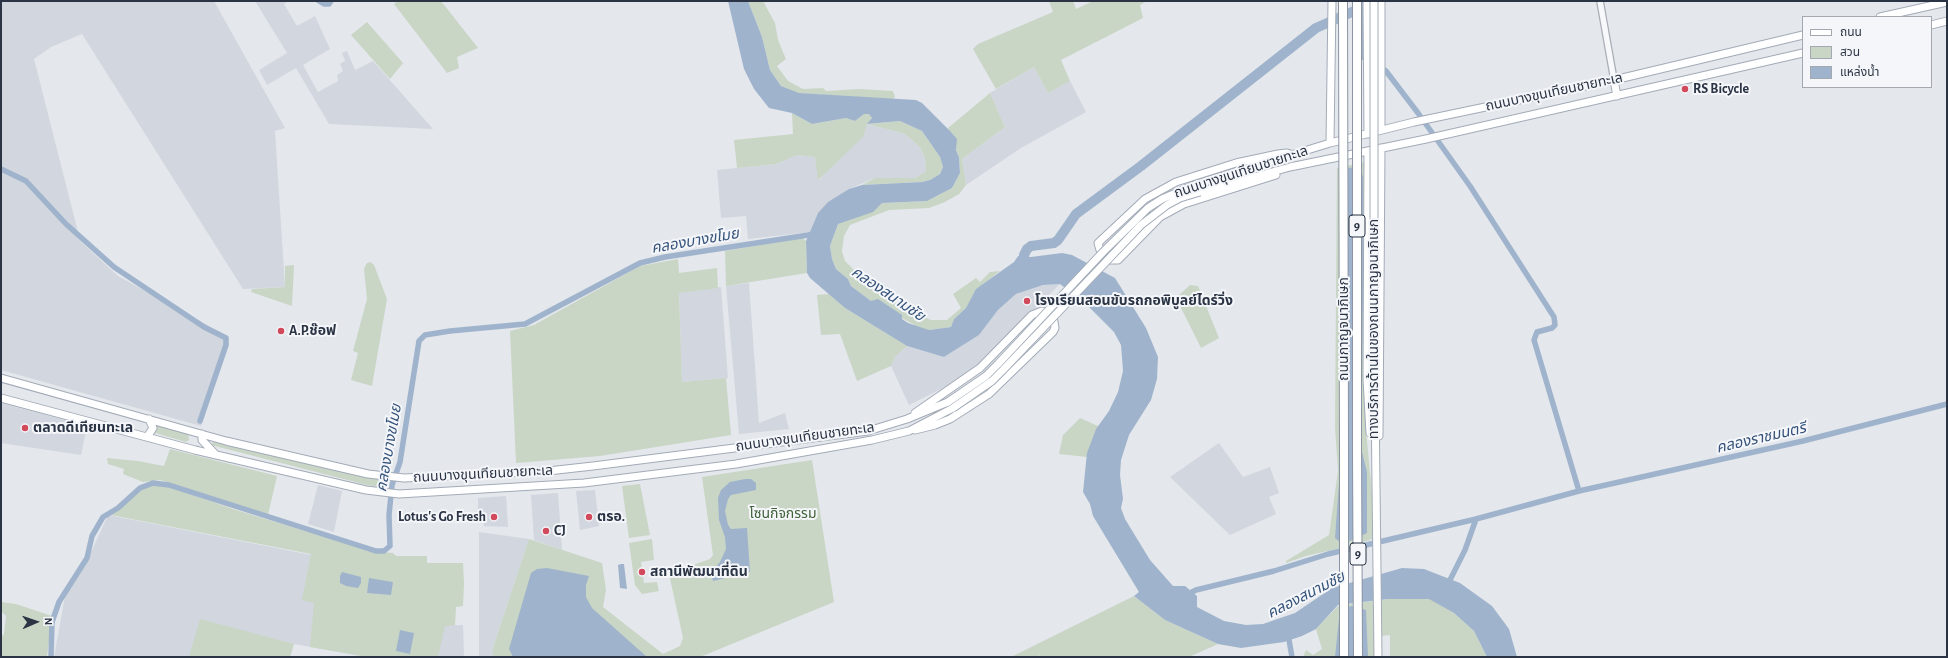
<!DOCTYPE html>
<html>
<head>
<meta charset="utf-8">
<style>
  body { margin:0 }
  #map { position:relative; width:1948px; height:658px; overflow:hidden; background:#e4e7ec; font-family:"Alegreya Sans","Noto Sans Thai",sans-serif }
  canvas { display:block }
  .frame { position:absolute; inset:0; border:2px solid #2b3445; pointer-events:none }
  .legend { position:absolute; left:1802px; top:16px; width:130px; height:72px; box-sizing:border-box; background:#f4f6f9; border:1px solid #a4a8b1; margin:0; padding:5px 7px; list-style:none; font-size:12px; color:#2b3445 }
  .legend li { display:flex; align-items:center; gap:8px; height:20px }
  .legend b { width:20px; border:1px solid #a4a8b1 }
  .north { position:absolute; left:16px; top:602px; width:40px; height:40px; -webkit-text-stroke:3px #f4f6f9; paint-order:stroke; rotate:88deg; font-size:11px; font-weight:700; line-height:16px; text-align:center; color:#2b3445 }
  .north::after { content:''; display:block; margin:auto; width:14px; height:18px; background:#2b3445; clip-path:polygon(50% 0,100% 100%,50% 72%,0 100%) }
</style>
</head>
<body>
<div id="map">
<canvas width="1948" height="658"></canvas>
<div class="frame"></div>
<ul class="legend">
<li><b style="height:5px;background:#fff"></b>ถนน</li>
<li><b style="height:11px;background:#c9d6c5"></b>สวน</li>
<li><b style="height:11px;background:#9fb4cc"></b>แหล่งน้ำ</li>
</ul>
<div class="north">N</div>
</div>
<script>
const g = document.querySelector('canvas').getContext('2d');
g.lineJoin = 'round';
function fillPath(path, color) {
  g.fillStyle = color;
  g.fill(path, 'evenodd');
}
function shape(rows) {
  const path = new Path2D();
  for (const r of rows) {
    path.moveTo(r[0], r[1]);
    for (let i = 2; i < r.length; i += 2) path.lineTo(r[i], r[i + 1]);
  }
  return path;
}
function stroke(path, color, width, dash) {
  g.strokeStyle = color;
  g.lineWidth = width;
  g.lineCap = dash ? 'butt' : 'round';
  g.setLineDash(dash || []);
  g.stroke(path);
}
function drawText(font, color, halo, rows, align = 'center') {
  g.font = font + ' "Alegreya Sans","Noto Sans Thai",sans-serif';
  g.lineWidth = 4;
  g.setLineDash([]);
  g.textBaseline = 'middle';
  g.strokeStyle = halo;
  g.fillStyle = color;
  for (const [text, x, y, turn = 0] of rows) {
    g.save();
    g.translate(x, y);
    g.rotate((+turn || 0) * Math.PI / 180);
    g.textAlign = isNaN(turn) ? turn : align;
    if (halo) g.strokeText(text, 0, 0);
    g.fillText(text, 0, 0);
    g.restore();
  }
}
fillPath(shape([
  [1,1,214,1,285,128,275,131,285,287,243,289,82,34,51,47,34,59,78,232,78,239,118,276,229,337,201,426,1,370],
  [255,1,288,1,284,4,297,26,315,16,330,49,303,65,318,92,338,81,337,75,343,71,340,64,345,61,342,53,347,51,355,70,373,61,433,129,329,124,296,68,267,85,259,70,287,53],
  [1034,67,1048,93,1070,81,1086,112,1021,148,966,185,962,159,1005,127,990,93],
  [867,124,905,134,919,146,925,158,926,171,915,178,875,178,849,189,818,213,810,232,748,239,746,216,721,218,717,170,776,164,797,155,815,157,819,180],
  [749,283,759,423,785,413,789,429,739,434,726,286],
  [1060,284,976,367,949,385,909,405,891,366,895,357,907,346,944,357,979,335,998,310,1016,294,1043,285],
  [721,287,728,378,682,382,679,293],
  [1,403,87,426,81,455,1,443],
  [1219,443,1243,477,1270,467,1279,493,1269,497,1276,514,1230,535,1170,477],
  [318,485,342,491,334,532,308,524],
  [595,490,599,526,580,530,576,491],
  [558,493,562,550,534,540,531,495],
  [506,496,508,527,484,526,483,517,478,517,478,498],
  [108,515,454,583,455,625,463,625,464,657,367,657,294,644,290,657,54,657,65,596,85,566],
  [479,532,529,539,492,651,496,657,479,657]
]), '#d2d6de');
fillPath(shape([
  [398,1,441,1,478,48,457,57,459,68,447,73,394,4],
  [748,1,763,1,775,23,778,40,786,59,777,66,788,81,803,89,823,88,826,91,859,89,893,91,895,97,892,100,798,93,781,86,770,70,762,37],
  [1049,1,1073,1,1076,9,1093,1,1147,1,1140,5,1143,18,1061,60,1070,81,1048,93,1034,67,996,89,973,49,978,44,1053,12],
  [367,22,403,63,390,79,351,35],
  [990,93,1005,127,962,159,966,185,959,194,945,202,929,208,889,210,850,225,844,236,842,251,845,261,857,273,902,307,931,320,947,320,961,308,953,294,976,278,980,282,990,272,1000,271,977,289,966,308,954,319,951,327,929,330,920,328,871,301,851,286,848,279,836,269,832,259,830,246,838,224,874,210,882,203,927,201,952,188,960,173,959,157,948,128],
  [792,113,812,124,846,118,855,121,864,114,870,114,872,118,868,124,900,121,922,131,940,157,943,167,940,174,930,180,922,182,862,185,875,178,915,178,926,171,925,158,919,146,905,134,867,124,863,137,818,180,815,157,797,155,776,164,737,168,734,140,793,134],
  [1364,162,1366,431,1372,492,1372,539,1361,543,1306,556,1286,563,1286,561,1329,535,1338,471,1335,428,1337,168],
  [802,238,806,241,807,273,726,286,725,251],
  [678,259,679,273,717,268,718,288,679,293,682,382,726,378,731,435,600,456,516,463,510,331,534,325,640,266],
  [370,262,374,265,387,299,372,386,351,380,358,353,353,351,367,299,364,269,367,263],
  [294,265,292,306,251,292,252,289,285,287,285,266],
  [1190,285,1198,286,1219,338,1201,348,1176,298],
  [829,294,845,308,907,346,895,357,891,366,857,381,840,334,821,335,817,295],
  [1080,418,1098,426,1087,457,1059,454,1063,435],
  [157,425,188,433,189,440,186,442,155,433],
  [214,442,304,463,387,480,384,488,367,485,211,445,212,443],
  [170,449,277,476,268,515,160,480,143,482,123,474,124,469,108,464,107,458,138,461,164,466],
  [812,460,834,602,700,657,496,657,493,655,492,651,529,539,602,563,606,590,603,607,663,654,680,646,683,638,669,574,710,559,713,555,702,477],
  [640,484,650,535,629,538,622,486],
  [153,485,167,486,236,510,371,551,393,553,396,556,427,556,427,563,463,563,464,584,463,606,456,607,455,625,445,626,438,657,367,657,310,647,314,603,302,600,311,554,111,515,141,490],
  [652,539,654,560,641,562,644,583,657,582,659,591,642,594,635,585,629,543],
  [1134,596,1165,620,1218,644,1189,657,1040,657,1040,655,1038,657,1011,657],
  [1388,599,1430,599,1454,613,1474,631,1487,657,1390,657,1390,635,1381,636,1374,640,1374,657,1303,657,1306,650,1313,655,1322,649,1316,629,1338,606],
  [1,602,16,604,52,616,47,657,1,657,1,637,4,634,6,616,1,611],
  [200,619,294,644,290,657,189,657]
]), '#c9d6c5');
fillPath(shape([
  [728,1,748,1,762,37,770,70,781,86,799,93,916,100,922,103,950,131,957,139,956,150,959,157,960,173,952,188,927,201,882,203,873,212,838,224,830,246,832,259,836,269,848,279,851,286,871,301,878,299,902,315,902,319,908,323,929,330,951,327,954,319,966,308,976,289,1014,262,1018,256,1031,257,1062,253,1072,255,1115,278,1146,328,1158,357,1157,379,1151,400,1129,435,1121,460,1120,475,1123,499,1121,508,1125,519,1150,560,1173,586,1185,586,1197,596,1197,607,1224,621,1246,625,1263,624,1295,613,1332,588,1402,568,1424,569,1460,583,1492,606,1509,629,1517,657,1487,657,1474,631,1454,613,1429,599,1388,599,1338,605,1316,629,1302,636,1284,642,1241,648,1218,644,1165,620,1134,596,1139,592,1093,516,1090,504,1083,492,1087,453,1096,429,1109,411,1118,392,1123,371,1121,345,1114,332,1084,302,1060,284,1043,285,1016,294,998,310,979,335,944,357,907,346,845,308,810,278,807,273,806,241,818,213,828,202,849,189,862,185,922,182,930,180,940,174,943,167,940,157,922,131,900,121,867,124,872,118,869,114,864,114,855,121,846,118,812,124,792,113,769,108,754,89,744,69],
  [1360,167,1363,177,1363,302,1361,448,1367,472,1367,533,1353,540,1341,543,1335,538,1340,468,1347,168],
  [745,479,751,479,756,483,756,490,731,495,728,499,725,511,728,525,731,529,747,528,750,572,713,581,711,573,720,562,726,549,725,537,719,520,718,498,721,490,730,482],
  [621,564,624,564,627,589,620,588,618,565],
  [547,568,589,576,586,585,586,597,592,608,647,657,513,657,509,649,531,573,537,569],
  [342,572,361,577,361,583,358,588,346,586,340,583,340,576],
  [369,578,393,582,391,595,367,593],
  [1351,606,1366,610,1368,657,1335,657,1340,609],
  [400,630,414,633,410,654,396,651]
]), '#9fb4cc');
stroke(shape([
  [319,1,324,4,329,4,331,1],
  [1363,7,1363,57,1370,61],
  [1379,67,1386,71,1418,113,1470,186,1554,317,1555,325,1552,328,1537,332,1534,340,1579,491,1476,519,1465,550,1448,584],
  [1,169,26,181,66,224,114,267,204,327,226,338,226,345,200,421],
  [1579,491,1803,441,1947,404],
  [1186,595,1196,590,1274,571,1328,554,1476,519],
  [1288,634,1292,657],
  [51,657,52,622,59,602,87,558,92,536,103,517,118,508,140,488,153,483,169,485,376,551,384,551,390,546,389,515,392,485,400,462,419,341,425,335,450,331,525,324,640,263,665,257,815,234]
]), '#9fb4cc', 5.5);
stroke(shape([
  [1024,270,1024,255,1027,249,1031,246,1054,243,1058,240,1076,214,1141,166,1316,28,1363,7,1363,1]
]), '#9fb4cc', 10);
const minor = shape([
  [1600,1,1614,80]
]);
const major = shape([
  [1367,1,1368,134],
  [1880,17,1947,2],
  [1931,25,1947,21],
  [1614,80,1617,96],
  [1381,130,1381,1],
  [1330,143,1332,1],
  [1368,151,1367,379,1370,433],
  [1276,175,1184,204,1160,217,1118,260,1110,260,1100,250,1098,243,1145,199,1176,182,1236,163,1278,154,1287,153,1293,155],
  [1197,184,1330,143,1414,122,1614,80,1803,35],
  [1200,192,1290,167,1426,139,1803,53],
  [1374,310,1378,657],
  [1,378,226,441,368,474,404,478,548,471,593,466,868,431,907,419,948,402],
  [1,398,195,450,366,490,399,494,584,483,736,464,872,440,909,431,953,408],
  [915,430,935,425,950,419,989,394,1053,332,1055,328,1053,316,1042,311,1032,315,980,368,915,413],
  [202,434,202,440,215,454],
  [1379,436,1381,148],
  [147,437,153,428,149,419]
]);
const highway = shape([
  [1344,450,1344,657],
  [1357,450,1358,657]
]);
stroke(minor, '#a9aeb7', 8);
stroke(major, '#a3abb8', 9);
stroke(highway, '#8b94a3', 10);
stroke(minor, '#f7f8fa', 5.5);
stroke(major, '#fff', 7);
stroke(highway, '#fff', 8);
const majorBridge = shape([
  [1374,1,1374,310],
  [948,402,986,376,998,364,1103,252,1148,208,1162,199,1197,184],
  [953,408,992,381,1003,370,1141,225,1167,205,1180,198,1200,192]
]);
const highwayBridge = shape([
  [1343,1,1344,450],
  [1357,1,1357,450]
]);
stroke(majorBridge, '#a3abb8', 9, []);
stroke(highwayBridge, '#8b94a3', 10, []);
stroke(majorBridge, '#fff', 7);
stroke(highwayBridge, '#fff', 8);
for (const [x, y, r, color] of [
  [1685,89,4,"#d1495b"],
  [1027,301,4,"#d1495b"],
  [281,331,4,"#d1495b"],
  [25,428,4,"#d1495b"],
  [494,517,4,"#d1495b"],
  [589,517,4,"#d1495b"],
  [546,531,4,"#d1495b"],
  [642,572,4,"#d1495b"]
]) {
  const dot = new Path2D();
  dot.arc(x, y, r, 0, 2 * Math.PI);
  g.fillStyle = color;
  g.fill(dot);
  stroke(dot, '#f4f6f9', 1.5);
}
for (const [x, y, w] of [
  [1357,226,16],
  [1358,554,16]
]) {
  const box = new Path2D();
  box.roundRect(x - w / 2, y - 11, w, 22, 3);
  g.fillStyle = '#f4f6f9';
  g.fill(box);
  stroke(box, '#2b3445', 1);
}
drawText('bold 13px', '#2b3445', null, [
  ["9",1357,226],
  ["9",1358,554]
]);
drawText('bold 14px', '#2b3445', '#f4f6f9', [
  ["RS Bicycle",1693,89],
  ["โรงเรียนสอนขับรถกอพิบูลย์ไดร์วิ่ง",1035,301],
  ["A.P.ช๊อฟ",289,331],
  ["ตลาดดีเทียนทะเล",33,428],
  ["Lotus's Go Fresh",486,517,"right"],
  ["ตรอ.",597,517],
  ["CJ",554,531],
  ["สถานีพัฒนาที่ดิน",650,572]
], 'left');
drawText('14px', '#2b3445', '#f4f6f9', [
  ["ถนนบางขุนเทียนชายทะเล",1554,92,-12],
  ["ถนนบางขุนเทียนชายทะเล",1241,172,-18],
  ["ถนนกาญจนาภิเษก",1344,329,-90],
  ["ทางบริการด้านในของถนนกาญจนาภิเษก",1374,329,-90],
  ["ถนนบางขุนเทียนชายทะเล",805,437,-8],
  ["ถนนบางขุนเทียนชายทะเล",483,474,-3]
]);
drawText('14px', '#3f6138', '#f4f6f9', [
  ["โซนกิจกรรม",783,514]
]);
drawText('italic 15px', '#34527a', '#f4f6f9', [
  ["คลองบางขโมย",695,241,-10],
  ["คลองสนามชัย",888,294,34],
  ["คลองราชมนตรี",1761,438,-13],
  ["คลองบางขโมย",389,448,-80],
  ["คลองสนามชัย",1306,595,-27]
]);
</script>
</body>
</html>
